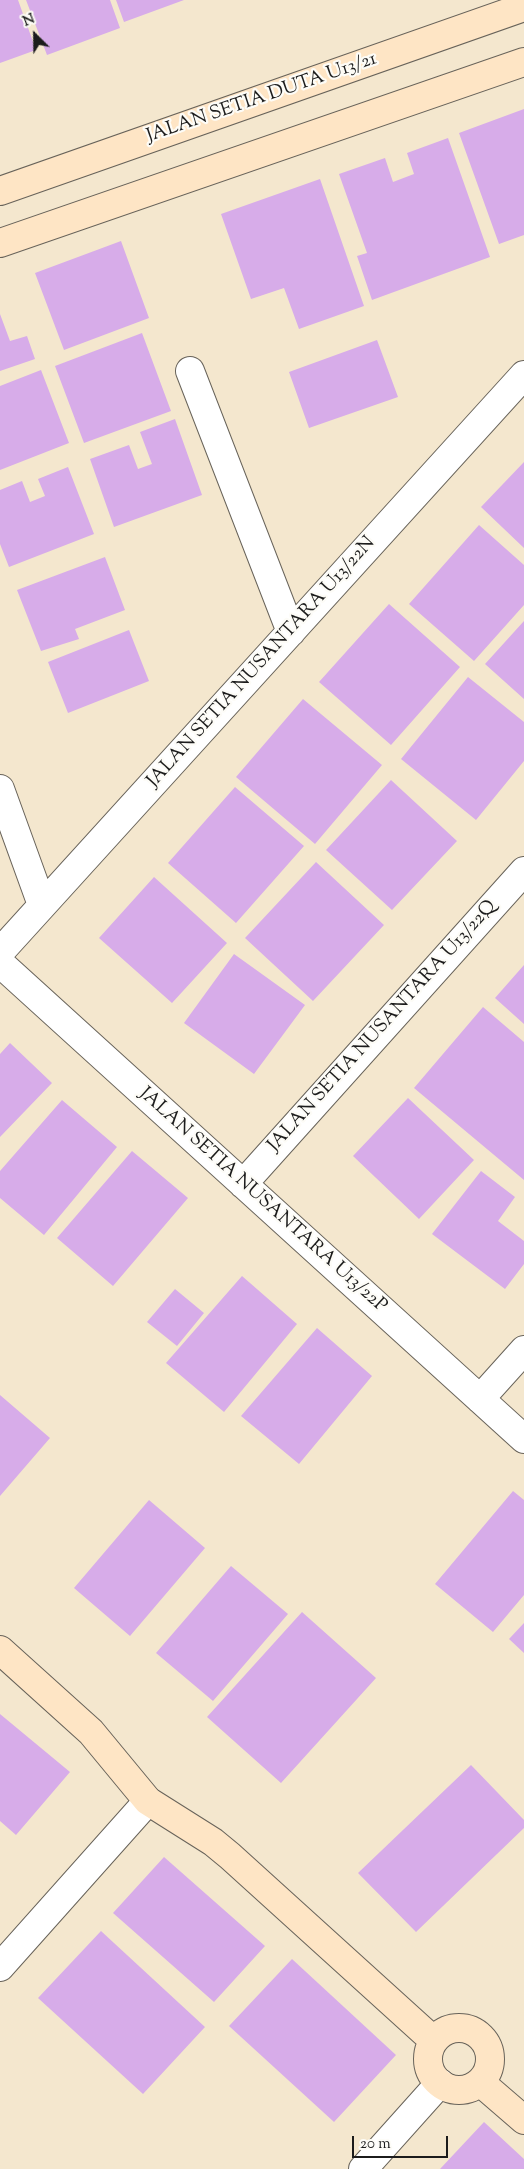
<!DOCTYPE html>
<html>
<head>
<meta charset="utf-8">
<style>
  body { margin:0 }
  #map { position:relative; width:524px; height:2169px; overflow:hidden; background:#f4e7ce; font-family:"Sorts Mill Goudy",serif }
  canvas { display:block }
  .north { position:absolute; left:10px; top:10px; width:50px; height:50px; -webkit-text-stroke:4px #fdfcf7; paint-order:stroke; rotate:337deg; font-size:14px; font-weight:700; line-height:20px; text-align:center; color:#1c1c1c }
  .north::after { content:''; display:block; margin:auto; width:18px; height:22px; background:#1c1c1c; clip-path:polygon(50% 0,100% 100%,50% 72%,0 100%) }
  .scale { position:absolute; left:352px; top:2136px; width:96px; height:22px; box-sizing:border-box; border:2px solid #1c1c1c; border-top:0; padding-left:6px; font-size:15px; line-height:18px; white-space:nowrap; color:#1c1c1c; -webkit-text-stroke:4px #fdfcf7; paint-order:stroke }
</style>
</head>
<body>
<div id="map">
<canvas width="524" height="2169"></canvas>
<div class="north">N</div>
<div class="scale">20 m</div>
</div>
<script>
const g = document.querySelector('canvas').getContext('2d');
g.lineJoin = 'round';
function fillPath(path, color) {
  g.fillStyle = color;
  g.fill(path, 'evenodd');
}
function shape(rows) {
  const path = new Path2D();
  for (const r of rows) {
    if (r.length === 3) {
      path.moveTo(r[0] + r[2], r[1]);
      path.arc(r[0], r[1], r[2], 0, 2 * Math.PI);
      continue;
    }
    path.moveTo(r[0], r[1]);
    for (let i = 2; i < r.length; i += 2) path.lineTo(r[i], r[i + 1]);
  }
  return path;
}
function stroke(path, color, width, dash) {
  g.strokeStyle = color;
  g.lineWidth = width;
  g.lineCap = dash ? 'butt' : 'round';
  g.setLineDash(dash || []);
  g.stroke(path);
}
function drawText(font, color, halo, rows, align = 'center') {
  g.font = font + ' "Sorts Mill Goudy",serif';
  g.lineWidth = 4.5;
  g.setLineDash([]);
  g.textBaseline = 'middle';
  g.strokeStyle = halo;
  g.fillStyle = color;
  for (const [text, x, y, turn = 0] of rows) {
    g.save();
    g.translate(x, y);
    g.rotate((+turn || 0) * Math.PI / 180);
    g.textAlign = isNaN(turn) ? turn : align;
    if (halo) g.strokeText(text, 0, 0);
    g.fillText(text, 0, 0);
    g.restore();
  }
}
fillPath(shape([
  [0,0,18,0,36,50,0,63],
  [26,0,110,0,120,28,47,55],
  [116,0,184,0,124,22],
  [524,109,524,235,499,244,459,133],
  [448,138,490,257,372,300,357,256,367,253,339,174,385,158,393,182,414,174,407,153],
  [320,179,364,306,299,329,284,288,251,299,221,214],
  [121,241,149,318,64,350,35,273],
  [0,314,10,341,27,336,35,359,0,371],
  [142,333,171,411,84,443,55,366],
  [377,340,398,397,309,428,289,372],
  [41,370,69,443,0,470,0,386],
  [175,419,202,495,114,527,90,459,129,445,138,469,152,464,140,432],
  [524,462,524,548,481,507],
  [68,467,94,534,9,567,0,544,0,490,22,481,30,502,45,496,38,479],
  [479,525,524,565,524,605,474,661,409,604],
  [105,557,125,610,75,629,79,639,41,651,17,590],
  [389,604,460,667,391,745,319,682],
  [524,621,524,699,485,664],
  [129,630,149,681,68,713,48,662],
  [468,677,524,722,524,761,476,820,401,759],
  [303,699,382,765,315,844,236,777],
  [391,780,457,841,392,910,326,850],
  [235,787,304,846,236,923,168,863],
  [316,862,384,925,313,1001,245,938],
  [154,877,227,943,172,1003,99,938],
  [234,954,305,1005,254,1074,184,1023],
  [524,965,524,1024,495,998],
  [483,1007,524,1042,524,1180,414,1088],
  [10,1043,52,1083,0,1137,0,1054],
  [408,1098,474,1160,419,1219,353,1156],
  [62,1100,117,1147,44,1235,0,1198,0,1171],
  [132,1151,188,1198,113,1286,57,1238],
  [481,1171,515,1197,498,1221,524,1241,524,1264,505,1289,432,1234],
  [242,1276,297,1324,224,1412,166,1363],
  [175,1289,204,1313,177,1346,147,1322],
  [317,1328,372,1376,299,1464,241,1416],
  [0,1395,50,1438,0,1496],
  [513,1491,524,1500,524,1595,493,1632,435,1584],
  [149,1500,205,1548,130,1636,74,1588],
  [231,1566,288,1614,213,1701,156,1653],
  [302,1612,376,1678,281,1783,207,1717],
  [524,1623,524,1653,509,1639],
  [0,1714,70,1772,16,1835,0,1821],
  [471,1765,524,1820,524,1828,416,1932,358,1873],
  [164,1857,265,1946,214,2002,113,1913],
  [101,1931,205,2027,143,2094,38,1998],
  [292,1959,396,2055,334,2122,229,2026],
  [484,2122,524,2159,524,2169,440,2169]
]), '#d7ace9');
const street = shape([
  [190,371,291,632],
  [0,789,42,905],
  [0,952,524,375],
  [0,963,524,1439],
  [243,1184,524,871],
  [480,1399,524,1350],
  [0,1967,148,1801],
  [363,2169,440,2083]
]);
const secondary = shape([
  [0,191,524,7],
  [0,243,524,62],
  [0,1650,91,1732,148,1801,213,1842,230,1856,433,2040],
  [459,2059,31],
  [480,2082,524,2120]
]);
stroke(street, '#68635a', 30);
stroke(secondary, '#68635a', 30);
stroke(street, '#fff', 28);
stroke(secondary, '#fee5c5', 28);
drawText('19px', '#1c1c1c', '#fdfcf7', [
  ["JALAN SETIA DUTA U13/21",262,99,-19],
  ["JALAN SETIA NUSANTARA U13/22N",262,663,-48],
  ["JALAN SETIA NUSANTARA U13/22Q",383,1027,-48],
  ["JALAN SETIA NUSANTARA U13/22P",262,1201,42]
]);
</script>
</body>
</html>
